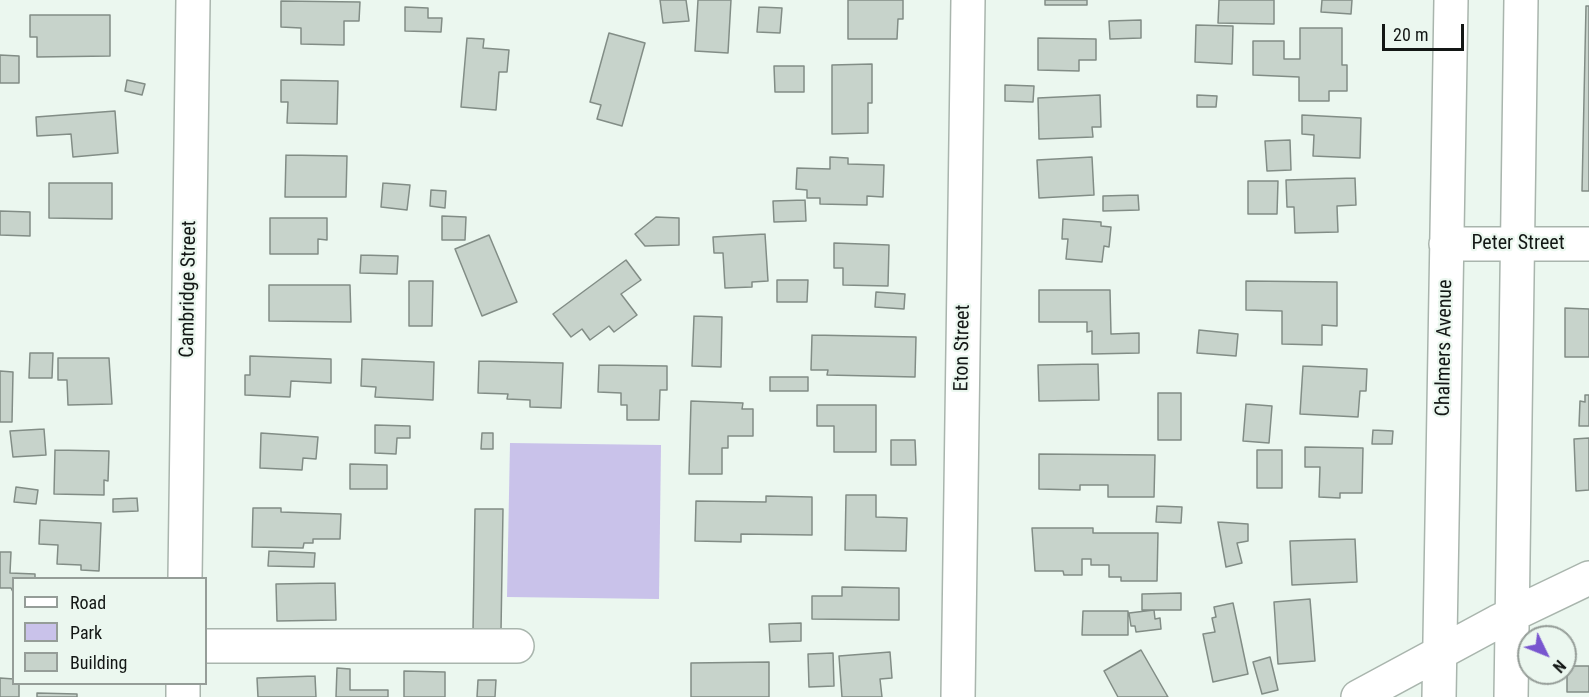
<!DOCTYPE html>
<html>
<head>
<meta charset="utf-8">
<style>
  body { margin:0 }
  #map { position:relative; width:1589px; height:697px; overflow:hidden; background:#ebf7ef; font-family:"Roboto Condensed",sans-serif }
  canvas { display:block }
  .legend { position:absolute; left:12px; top:577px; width:195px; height:108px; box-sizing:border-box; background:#ebf7ef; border:2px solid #959d98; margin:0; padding:8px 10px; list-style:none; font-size:18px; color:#131715 }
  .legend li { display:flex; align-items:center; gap:12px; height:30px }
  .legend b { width:30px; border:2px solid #959d98 }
  .north { position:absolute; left:1517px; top:625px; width:60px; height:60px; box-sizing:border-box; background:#ebf7ef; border:2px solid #959d98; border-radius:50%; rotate:133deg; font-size:16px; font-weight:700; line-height:24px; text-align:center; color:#131715 }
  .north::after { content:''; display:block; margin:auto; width:21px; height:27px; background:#7856cf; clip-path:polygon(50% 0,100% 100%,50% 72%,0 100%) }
  .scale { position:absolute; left:1382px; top:24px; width:82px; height:27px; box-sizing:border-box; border:3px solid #131715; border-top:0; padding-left:8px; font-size:18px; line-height:21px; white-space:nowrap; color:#131715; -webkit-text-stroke:4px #ebf7ef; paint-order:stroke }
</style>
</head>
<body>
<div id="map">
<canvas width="1589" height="697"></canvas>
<ul class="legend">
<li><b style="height:8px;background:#fff"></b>Road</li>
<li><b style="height:16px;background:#c9c2ea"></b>Park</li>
<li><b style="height:16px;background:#c7d3cb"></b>Building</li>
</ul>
<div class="north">N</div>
<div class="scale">20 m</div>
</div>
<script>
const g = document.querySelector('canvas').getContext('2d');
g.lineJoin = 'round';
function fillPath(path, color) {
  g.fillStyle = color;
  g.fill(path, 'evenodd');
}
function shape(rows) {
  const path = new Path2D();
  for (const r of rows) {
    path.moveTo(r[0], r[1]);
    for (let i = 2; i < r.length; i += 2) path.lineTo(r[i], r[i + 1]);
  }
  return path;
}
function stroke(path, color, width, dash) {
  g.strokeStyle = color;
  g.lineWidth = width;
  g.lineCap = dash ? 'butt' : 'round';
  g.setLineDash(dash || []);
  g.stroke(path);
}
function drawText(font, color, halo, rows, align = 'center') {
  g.font = font + ' "Roboto Condensed",sans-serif';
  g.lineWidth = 4.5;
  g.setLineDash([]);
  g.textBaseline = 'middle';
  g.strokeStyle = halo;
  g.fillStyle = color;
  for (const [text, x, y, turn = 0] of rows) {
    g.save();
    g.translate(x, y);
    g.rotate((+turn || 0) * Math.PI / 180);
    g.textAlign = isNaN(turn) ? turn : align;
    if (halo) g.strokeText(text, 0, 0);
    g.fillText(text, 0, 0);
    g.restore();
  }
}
fillPath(shape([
  [510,443,661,445,659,599,507,597]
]), '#c9c2ea');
const building = shape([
  [660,0,686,0,689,21,663,23,660,0],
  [698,0,731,0,728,53,695,51,698,0],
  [848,0,903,0,903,19,898,19,897,39,848,39,848,0],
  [1045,0,1087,0,1087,5,1045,5,1045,0],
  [1219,0,1274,0,1274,24,1218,23,1219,0],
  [1322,0,1352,0,1351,14,1321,12,1322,0],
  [281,1,360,2,359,21,344,21,344,45,301,44,301,28,281,27,281,1],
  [1586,6,1589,6,1589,191,1582,191,1586,6],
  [405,7,428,8,428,18,442,18,441,32,405,31,405,7],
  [759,7,782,8,780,33,757,32,759,7],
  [30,15,110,15,110,56,37,57,37,37,30,37,30,15],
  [1141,20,1141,38,1110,39,1109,21,1141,20],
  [1196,25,1233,26,1232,64,1195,62,1196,25],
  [1300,28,1342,28,1342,65,1347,65,1347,91,1329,91,1329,101,1299,101,1299,77,1253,75,1253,41,1284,41,1284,59,1300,59,1300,28],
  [609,33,645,43,622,126,597,119,601,105,590,102,609,33],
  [467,38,484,39,483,48,509,50,507,72,499,72,496,110,461,107,467,38],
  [1038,38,1096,39,1096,60,1079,60,1079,71,1038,70,1038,38],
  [0,55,19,56,19,83,0,83,0,55],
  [872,64,872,103,868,103,868,133,832,134,832,65,872,64],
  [774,66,804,66,804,92,775,92,774,66],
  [127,80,145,84,142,95,125,91,127,80],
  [281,80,338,81,337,124,287,123,288,102,281,102,281,80],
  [1005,85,1034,86,1033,102,1005,101,1005,85],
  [1100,95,1101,127,1092,127,1093,137,1039,139,1038,98,1100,95],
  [1197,95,1217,96,1216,107,1197,107,1197,95],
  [115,111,118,153,73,157,71,134,37,136,36,117,115,111],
  [1302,115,1361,118,1360,158,1313,156,1314,135,1302,134,1302,115],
  [1290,140,1291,170,1267,171,1265,141,1290,140],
  [286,155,347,156,346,197,285,197,286,155],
  [830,157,848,158,848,164,884,165,883,197,867,196,867,205,820,204,820,198,807,198,807,190,796,189,797,168,830,169,830,157],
  [1092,157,1094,195,1039,198,1037,160,1092,157],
  [1355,178,1356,205,1337,206,1338,232,1295,233,1294,207,1287,207,1286,180,1355,178],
  [1248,181,1278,181,1277,214,1248,214,1248,181],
  [49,183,112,183,112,219,49,218,49,183],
  [383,183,410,185,407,210,381,207,383,183],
  [431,190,446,191,445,208,430,206,431,190],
  [1138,195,1139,210,1103,211,1103,196,1138,195],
  [805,200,806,221,774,222,773,201,805,200],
  [0,211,30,212,30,236,0,235,0,211],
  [442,216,466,217,465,240,442,240,442,216],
  [656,217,679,218,679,245,645,246,635,234,656,217],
  [270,218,327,218,327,240,318,239,318,254,270,254,270,218],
  [1063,219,1101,222,1101,226,1111,227,1109,247,1104,246,1102,262,1066,259,1068,239,1062,239,1063,219],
  [765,234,768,281,752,282,752,287,725,288,723,253,714,253,713,237,765,234],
  [489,235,517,302,482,316,455,249,489,235],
  [834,243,889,245,888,286,843,285,843,268,834,268,834,243],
  [361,255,398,256,397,274,360,273,361,255],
  [626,260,641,280,621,294,637,315,614,332,609,326,590,340,582,329,571,337,553,314,626,260],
  [777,280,808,280,807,302,777,302,777,280],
  [409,281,433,281,432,326,409,326,409,281],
  [1246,281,1337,282,1337,326,1322,325,1322,345,1282,344,1282,311,1246,310,1246,281],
  [269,285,350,285,351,322,269,321,269,285],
  [1039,290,1110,290,1111,334,1139,333,1139,353,1092,354,1092,331,1087,332,1087,322,1039,322,1039,290],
  [876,292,905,294,904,309,875,307,876,292],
  [1565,308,1589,309,1589,357,1565,357,1565,308],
  [694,316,722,317,721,367,692,366,694,316],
  [1199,330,1238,334,1236,356,1197,353,1199,330],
  [812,335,916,337,915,377,827,375,828,370,811,370,812,335],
  [30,353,53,353,52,378,29,378,30,353],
  [250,356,331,359,331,383,291,381,290,397,245,395,245,375,250,375,250,356],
  [58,358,109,358,112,404,68,405,67,380,58,380,58,358],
  [362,359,434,362,433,400,375,397,376,387,361,386,362,359],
  [479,361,563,363,561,408,530,407,530,400,507,399,508,394,478,393,479,361],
  [1098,364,1099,400,1039,401,1038,365,1098,364],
  [599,365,667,366,667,390,660,390,659,420,627,420,627,405,621,405,621,393,598,392,599,365],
  [1303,366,1367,369,1366,391,1360,391,1358,417,1300,414,1303,366],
  [0,371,13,372,12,422,0,422,0,371],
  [770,377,808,377,808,391,770,391,770,377],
  [1158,393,1181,393,1181,440,1158,440,1158,393],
  [1585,395,1589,395,1589,426,1579,426,1580,401,1585,402,1585,395],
  [691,401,743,403,742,409,753,409,753,436,728,436,728,448,722,448,722,474,689,474,691,401],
  [1246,404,1272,406,1269,443,1243,441,1246,404],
  [817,405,876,405,876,452,834,452,834,426,817,426,817,405],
  [375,425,410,426,410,438,397,438,396,454,375,453,375,425],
  [44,429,46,455,13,457,10,431,44,429],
  [1373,430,1393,431,1392,444,1372,444,1373,430],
  [261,433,318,437,316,459,303,458,302,470,260,468,261,433],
  [482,433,493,433,493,449,481,449,482,433],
  [1589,438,1589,490,1576,491,1574,439,1589,438],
  [891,440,915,440,916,465,891,465,891,440],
  [1305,447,1363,448,1362,493,1340,493,1340,498,1319,497,1320,467,1305,467,1305,447],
  [55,450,109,451,108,481,104,480,104,495,54,494,55,450],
  [1257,450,1282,450,1282,488,1257,488,1257,450],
  [1039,454,1155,455,1154,497,1108,497,1108,485,1080,485,1080,490,1039,489,1039,454],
  [350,464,387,465,387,489,350,489,350,464],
  [16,487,38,490,36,504,14,502,16,487],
  [846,495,876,495,876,517,907,518,906,551,845,550,846,495],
  [766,496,812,497,812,535,741,534,741,542,695,541,696,501,766,502,766,496],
  [137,498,138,511,113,512,113,499,137,498],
  [1157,506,1182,507,1181,523,1156,522,1157,506],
  [253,508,281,508,281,512,341,514,340,539,313,539,313,543,304,543,303,548,252,547,253,508],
  [475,509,503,509,501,631,473,631,475,509],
  [40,520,101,523,99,571,81,570,81,565,57,564,58,545,39,544,40,520],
  [1218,522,1248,524,1248,541,1237,543,1242,563,1226,567,1218,522],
  [1032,528,1093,528,1093,533,1158,533,1157,581,1121,581,1121,577,1109,577,1109,565,1091,565,1091,559,1082,559,1082,575,1064,575,1063,571,1035,571,1032,528],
  [1355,539,1357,582,1292,585,1290,541,1355,539],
  [269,551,315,553,314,567,268,566,269,551],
  [0,552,11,552,10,573,35,574,35,578,14,578,14,594,11,588,0,588,0,552],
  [335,583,336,620,277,621,276,584,335,583],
  [842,587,899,588,899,620,812,619,812,596,842,596,842,587],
  [1181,593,1181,610,1142,610,1142,594,1181,593],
  [1310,599,1315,661,1278,664,1274,602,1310,599],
  [1233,603,1248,674,1213,682,1203,634,1215,632,1212,618,1216,617,1214,607,1233,603],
  [1154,610,1155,619,1160,618,1161,629,1136,632,1135,626,1131,626,1129,613,1154,610],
  [1083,611,1128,611,1128,635,1082,635,1083,611],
  [801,623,801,641,770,642,769,624,801,623],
  [1141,650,1168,697,1118,697,1104,671,1141,650],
  [890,652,892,678,880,679,882,697,842,697,839,656,890,652],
  [833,653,834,686,809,687,808,654,833,653],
  [1270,657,1278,690,1262,694,1253,662,1270,657],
  [769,662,769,697,691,697,691,663,769,662],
  [1567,666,1589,666,1589,692,1567,692,1567,666],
  [337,668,350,669,350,690,388,690,388,697,336,697,337,668],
  [404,671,445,672,445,697,404,697,404,671],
  [315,676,316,697,258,697,257,678,315,676],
  [0,678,14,679,14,684,19,684,19,697,0,697,0,678],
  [478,680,496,680,495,697,477,697,478,680],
  [37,693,77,694,77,697,37,697,37,693]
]);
fillPath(building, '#c7d3cb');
stroke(building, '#828d86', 1.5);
const minor = shape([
  [1446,244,1589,244],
  [185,578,193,0],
  [206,646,517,646],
  [183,697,183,684],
  [958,697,968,0],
  [1358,697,1497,622,1589,578],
  [1439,697,1451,0],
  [1511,697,1521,0]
]);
stroke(minor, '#a9b5ad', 36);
stroke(minor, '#fff', 33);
drawText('20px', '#131715', '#ebf7ef', [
  ["Peter Street",1518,244],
  ["Cambridge Street",189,289,-89],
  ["Eton Street",963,348,-89],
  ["Chalmers Avenue",1445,348,-89]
]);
</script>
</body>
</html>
